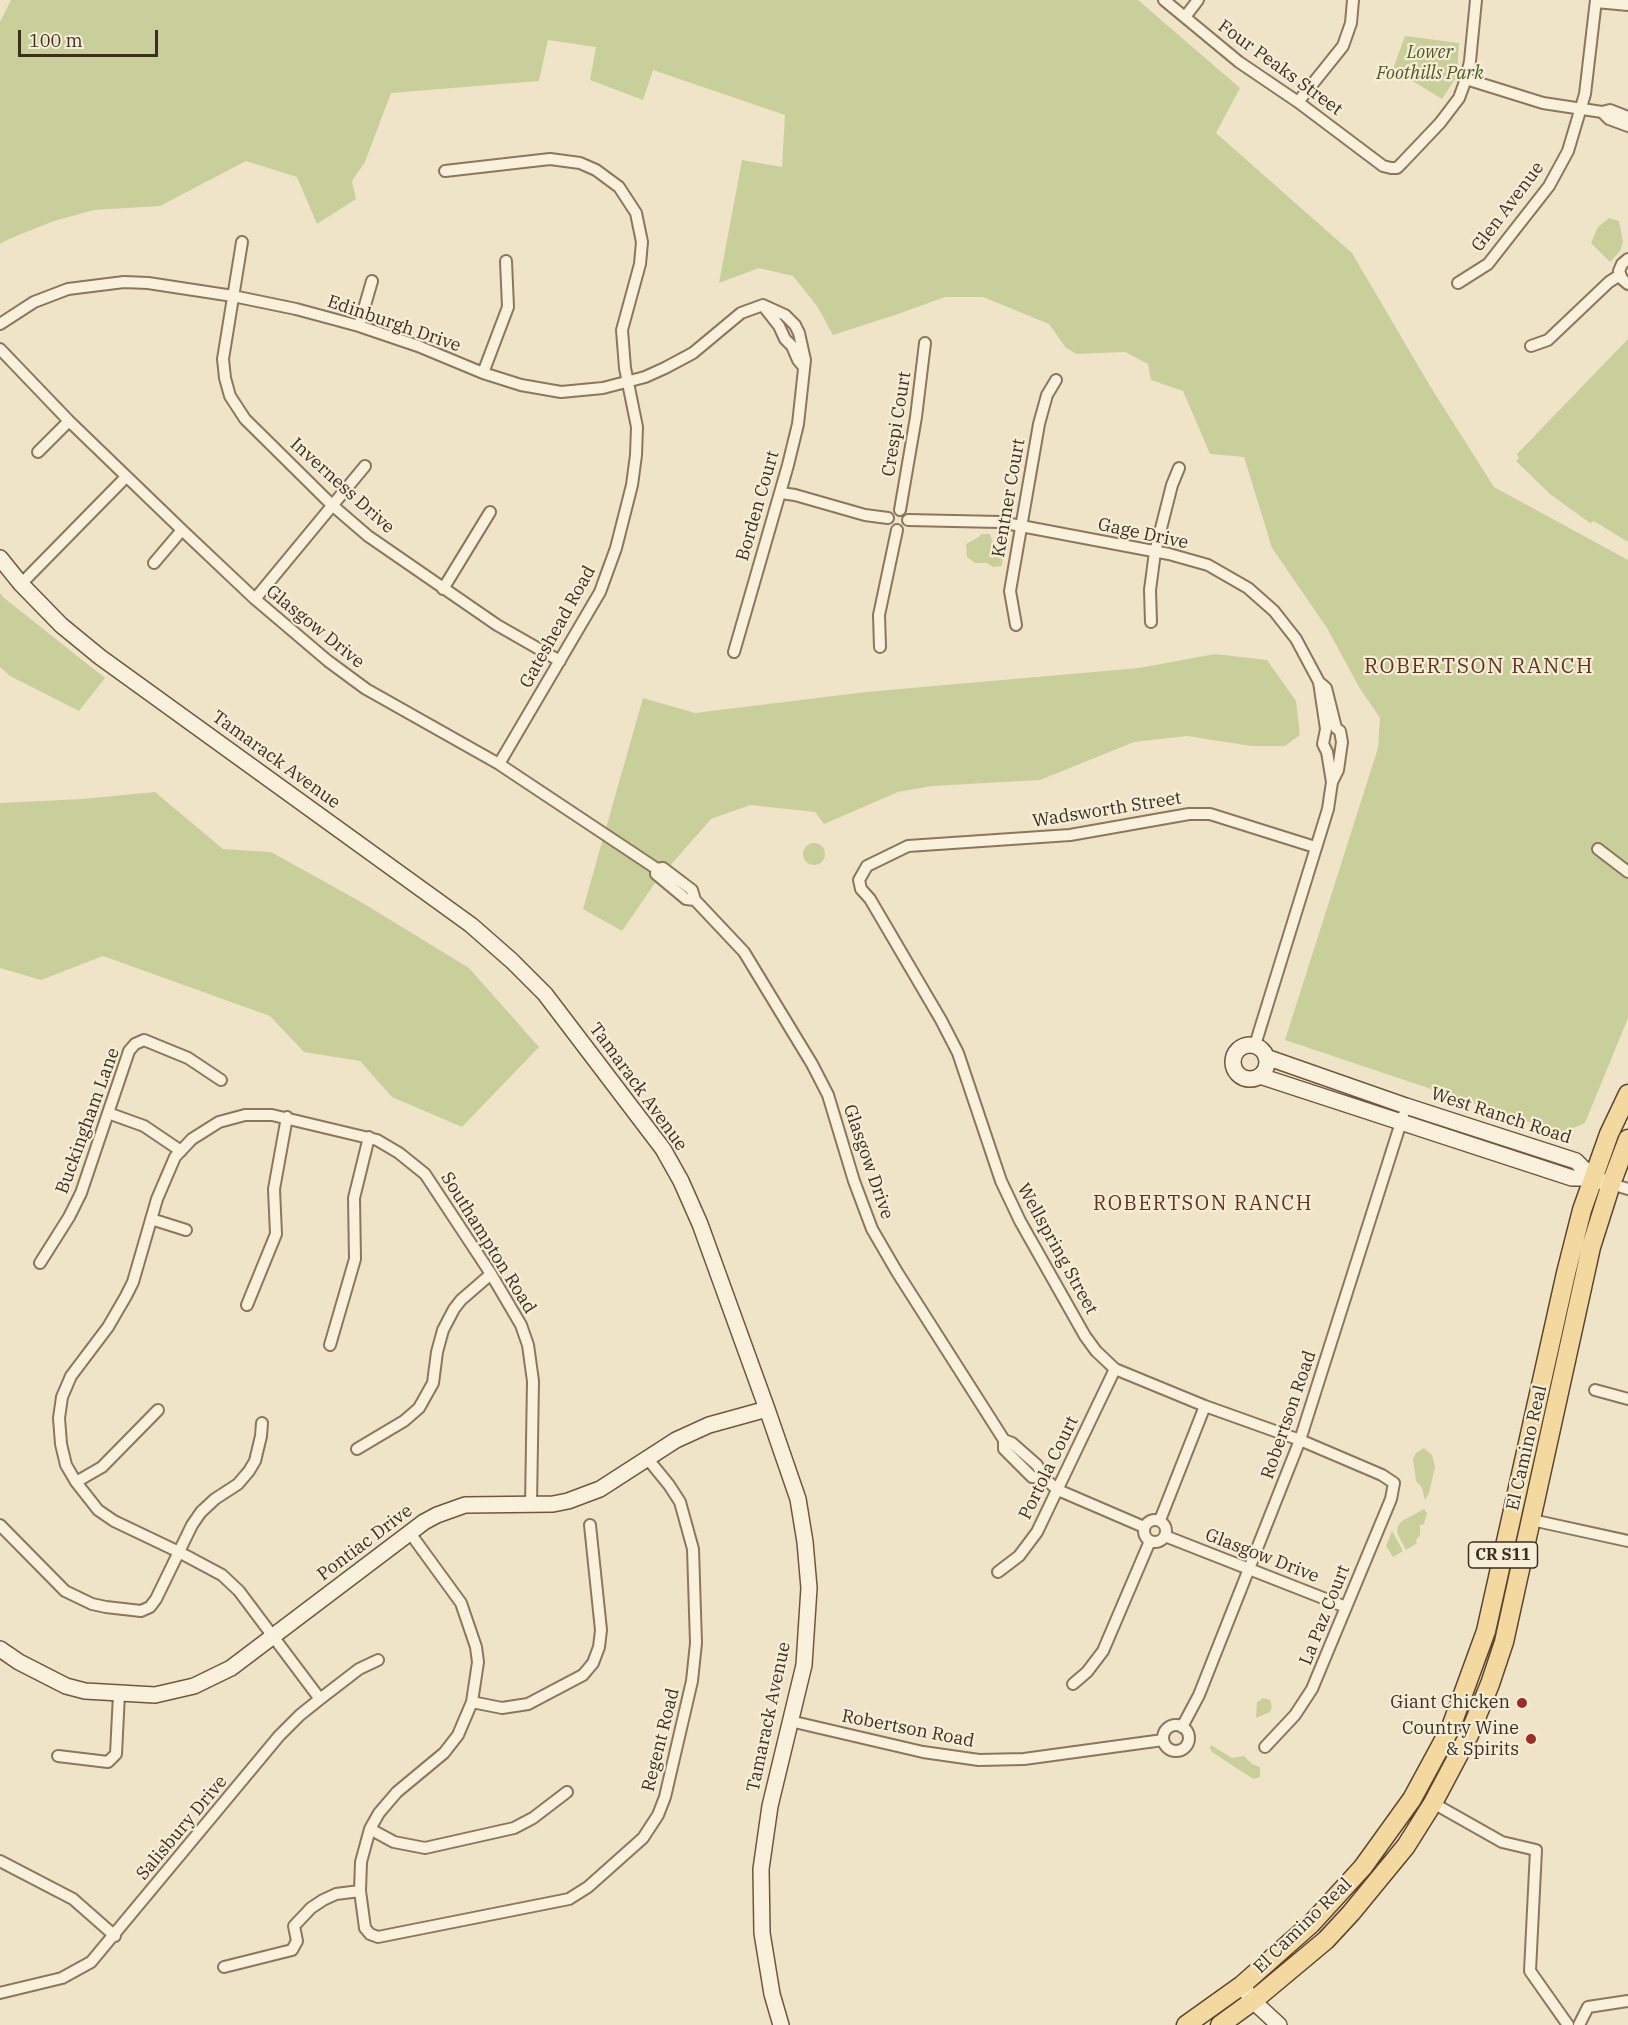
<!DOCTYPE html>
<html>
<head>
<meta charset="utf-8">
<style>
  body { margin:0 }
  #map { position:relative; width:1628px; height:2025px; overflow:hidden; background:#f0e4c8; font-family:"IBM Plex Serif",serif }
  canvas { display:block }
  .scale { position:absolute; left:18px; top:30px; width:140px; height:27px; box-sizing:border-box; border:3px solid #3d2e20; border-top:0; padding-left:8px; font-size:18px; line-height:21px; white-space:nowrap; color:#3d2e20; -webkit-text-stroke:4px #f7eed8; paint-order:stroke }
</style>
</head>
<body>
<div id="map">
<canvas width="1628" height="2025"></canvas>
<div class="scale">100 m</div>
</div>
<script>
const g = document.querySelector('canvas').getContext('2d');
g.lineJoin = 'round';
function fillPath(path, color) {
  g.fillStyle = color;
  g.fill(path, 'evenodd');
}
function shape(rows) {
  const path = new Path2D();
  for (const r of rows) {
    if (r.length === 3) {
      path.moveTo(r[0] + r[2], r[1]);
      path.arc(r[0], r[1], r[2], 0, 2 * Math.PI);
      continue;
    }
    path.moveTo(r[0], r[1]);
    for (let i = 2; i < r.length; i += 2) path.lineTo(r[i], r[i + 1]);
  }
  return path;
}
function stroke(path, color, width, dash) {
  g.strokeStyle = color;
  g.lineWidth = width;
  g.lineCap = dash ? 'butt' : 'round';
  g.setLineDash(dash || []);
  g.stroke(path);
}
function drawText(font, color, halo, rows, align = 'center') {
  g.font = font + ' "IBM Plex Serif",serif';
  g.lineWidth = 4.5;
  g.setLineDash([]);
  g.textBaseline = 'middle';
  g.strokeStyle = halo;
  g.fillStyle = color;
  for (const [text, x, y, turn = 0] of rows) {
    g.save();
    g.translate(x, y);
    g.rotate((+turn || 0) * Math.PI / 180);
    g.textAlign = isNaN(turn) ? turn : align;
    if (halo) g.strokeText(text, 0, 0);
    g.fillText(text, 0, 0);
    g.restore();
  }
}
fillPath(shape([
  [11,0,1138,0,1240,88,1216,133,1352,253,1430,386,1494,487,1628,560,1628,1018,1585,1123,1562,1133,1285,1040,1378,748,1380,718,1359,687,1327,628,1272,548,1244,457,1210,454,1183,391,1151,380,1148,364,1125,352,1077,354,1066,348,1049,324,983,297,945,297,898,314,833,335,817,306,793,276,759,268,719,283,742,160,782,167,785,115,653,70,643,100,590,80,596,47,548,40,539,81,391,93,365,162,352,181,356,199,317,224,297,177,246,161,160,206,94,210,54,221,9,239,0,244,0,22],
  [1405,36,1459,43,1457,76,1442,99,1393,69],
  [1609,218,1619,221,1623,242,1620,251,1610,262,1591,243,1598,227],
  [1628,339,1628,542,1594,521,1590,523,1550,494,1516,461,1519,458,1517,454],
  [981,534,990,534,995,549,995,557,1003,558,1002,566,993,567,987,563,975,563,967,557,966,544,979,537],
  [0,593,3,597,105,678,79,711,10,676,0,667],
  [1215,654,1267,660,1296,701,1300,735,1285,746,1251,746,1187,736,1134,742,1040,780,932,786,898,792,824,824,815,812,750,805,711,819,655,883,622,931,583,909,643,698,695,713,866,692,1139,668],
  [155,792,223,849,271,852,361,902,469,968,539,1047,462,1127,392,1097,360,1061,304,1052,270,1016,103,956,41,980,0,968,0,803,82,799],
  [814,854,11],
  [1424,1448,1432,1455,1435,1467,1429,1493,1425,1500,1422,1488,1416,1481,1413,1459,1416,1453],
  [1424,1509,1427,1513,1424,1524,1420,1525,1420,1535,1416,1540,1417,1543,1406,1550,1397,1533,1398,1526,1402,1521],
  [1392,1531,1403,1551,1393,1557,1386,1546],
  [1263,1698,1270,1700,1272,1707,1270,1712,1256,1718,1257,1702],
  [1211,1745,1232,1758,1244,1756,1252,1764,1260,1767,1260,1777,1254,1779,1247,1775,1212,1752,1210,1748]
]), '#c9cf9b');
const street = shape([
  [1164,0,1239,62,1298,102,1383,166,1391,168,1397,168,1402,163,1440,123,1459,98,1466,79,1470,61,1476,0],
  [1596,2,1628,5],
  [1185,17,1198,0],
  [1466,79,1543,103,1602,112],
  [1298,102,1343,46,1351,23,1353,0],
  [1628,117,1610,110,1602,112,1609,119,1628,126],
  [445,171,550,159,580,163,596,170,619,187,636,213,642,242,640,264,622,330,625,368,637,427,636,455,632,485,616,548,600,592,499,764],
  [242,242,223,359,225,378,230,396,245,419,332,505,368,536,497,625,560,661],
  [1628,259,1622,264,1619,271,1622,279,1628,284],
  [1458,283,1488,264,1549,186,1568,151,1585,94,1596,0],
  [764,307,779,326,785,339,792,346,798,360,803,366],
  [0,324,34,302,68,289,124,282,148,283,233,296,296,309,359,326,418,346,483,373,521,385,561,392,603,388,645,377,665,368,693,353,741,313,763,305],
  [359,326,372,281],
  [1531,346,1548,340,1609,282,1620,275],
  [0,349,69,421,182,530,255,599,328,661,366,689,499,764,657,869,663,868,692,890,695,900,744,952,812,1064,828,1095,854,1181,872,1229,897,1272,1004,1440,1004,1449,1032,1477,1044,1478,1058,1490,1144,1527],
  [483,373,508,307,506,261],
  [38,452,69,421],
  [781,493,795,495,865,515,888,518],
  [900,510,916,417,925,343],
  [908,520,1000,522,1169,554,1208,565,1248,588,1274,611,1296,639,1319,682,1326,688,1336,728,1340,731,1342,742,1338,770,1332,782,1328,809,1255,1045],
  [154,563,182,530],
  [21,584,126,477],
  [443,589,490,512],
  [255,599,365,466],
  [1151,622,1150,590,1155,552,1172,485,1179,468],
  [1016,625,1010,591,1039,424,1047,395,1056,380],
  [880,647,879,615,897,530],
  [734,652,788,465,798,424,805,360,799,333,795,325,785,315,763,305],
  [1319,682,1326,729,1323,744,1327,752,1332,782],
  [1598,849,1628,872],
  [657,869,656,874,686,899,695,900],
  [108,1113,144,1126,181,1151],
  [1611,1184,1628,1189],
  [151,1219,186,1230],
  [40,1263,69,1217,81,1193,129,1051,135,1044,144,1040,188,1058,221,1080],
  [247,1305,276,1234,274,1189,287,1117],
  [330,1345,355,1259,354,1198,369,1137],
  [1595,1390,1628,1399],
  [1004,1440,1012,1443,1037,1465,1044,1478],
  [357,1449,404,1421,419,1408,433,1383,437,1352,443,1330,454,1309,461,1300,491,1274],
  [76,1482,102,1467,158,1410],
  [1155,1531,11],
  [1160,1520,1205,1406],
  [1532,1520,1628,1541],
  [0,1525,65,1591,92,1604,106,1607,141,1611,150,1607,156,1599,192,1525,201,1512,215,1499,238,1484,249,1471,255,1461,261,1436,262,1423],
  [410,1533,461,1603,476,1647,478,1662,472,1702,458,1735,444,1753,397,1792,379,1813,370,1829,361,1862,360,1891,365,1928,370,1934,378,1937,569,1899,588,1887,643,1838,658,1815,665,1797,692,1681,696,1643,693,1549,680,1502,669,1485,647,1458],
  [1165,1536,1346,1607],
  [998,1572,1019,1556,1037,1532,1115,1369],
  [1073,1684,1087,1672,1103,1651,1150,1541],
  [320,1699,239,1591,222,1575,179,1552,114,1521,98,1510,76,1482,66,1465,61,1444,59,1418,62,1397,71,1376,108,1327,126,1296,133,1282,157,1199,175,1157,192,1139,219,1122,245,1115,272,1115,377,1140,399,1153,425,1174,491,1274,521,1325,528,1345,533,1381,531,1505],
  [472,1702,502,1708,528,1704,583,1675,593,1663,599,1647,601,1630,590,1525],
  [790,1721,923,1752,979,1760,1024,1759,1163,1740],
  [1176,1738,13],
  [1182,1727,1199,1695,1300,1440,1403,1116],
  [1265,1747,1295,1715,1312,1689,1391,1499,1394,1483,1382,1475,1300,1440,1205,1406,1115,1369,1096,1351,1085,1336,1020,1221,1001,1181,958,1053,941,1020,870,899,861,889,859,880,867,866,908,846,1070,835,1189,814,1210,814,1315,847],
  [58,1756,108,1762,116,1754,119,1694],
  [1433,1803,1502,1842,1536,1850,1530,1971,1568,2025],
  [370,1829,394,1842,425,1848,514,1828,533,1818,567,1792],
  [0,1861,73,1899,115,1936],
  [224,1967,292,1950,297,1941,294,1926,311,1908,323,1900,336,1894,360,1891],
  [0,1993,62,1978,91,1962,279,1736,300,1715,320,1699,359,1669,378,1660],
  [1579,2025,1588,2007,1628,2001]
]);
const secondary = shape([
  [0,558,21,584,61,625,100,657,471,925,512,961,545,994,663,1149,681,1181,700,1224,767,1409,798,1499,805,1542,809,1588,804,1665,770,1806,761,1869,762,1933,772,1994,781,2025],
  [1250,1062,17],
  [1266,1057,1406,1106,1576,1161,1593,1178],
  [1260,1076,1572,1178,1593,1178,1603,1182],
  [0,1649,19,1662,66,1686,85,1691,155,1695,194,1686,231,1668,424,1522,437,1515,465,1505,553,1504,568,1501,600,1489,676,1440,709,1425,767,1409],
  [1242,1985,1253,2001,1279,2025]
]);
const primary = shape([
  [1186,2025,1242,1985,1311,1924,1363,1867,1412,1799,1451,1727,1486,1631,1566,1273,1582,1210,1609,1134,1628,1094],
  [1220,2025,1253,2001,1326,1940,1351,1913,1406,1846,1433,1803,1469,1735,1490,1684,1504,1642,1591,1247,1611,1184,1628,1139]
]);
stroke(street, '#8d765c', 14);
stroke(secondary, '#6f573f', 18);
stroke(primary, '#5b4430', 21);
stroke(street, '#faf1dc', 10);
stroke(secondary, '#faf1dc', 15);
stroke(primary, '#f3d9a0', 18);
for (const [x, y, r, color] of [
  [1522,1703,6,"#9e2a2b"],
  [1531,1739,6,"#9e2a2b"]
]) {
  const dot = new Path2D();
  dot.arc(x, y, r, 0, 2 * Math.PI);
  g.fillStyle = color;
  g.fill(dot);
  stroke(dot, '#f7eed8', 2);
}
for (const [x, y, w] of [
  [1503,1555,69]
]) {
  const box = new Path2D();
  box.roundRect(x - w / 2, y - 13, w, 26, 4.5);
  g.fillStyle = '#f7eed8';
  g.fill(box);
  stroke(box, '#3d2e20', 1.5);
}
drawText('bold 16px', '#3d2e20', null, [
  ["CR S11",1503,1555]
]);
drawText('italic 18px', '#4d5a26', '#f7eed8', [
  ["Lower",1430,53],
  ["Foothills Park",1430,74]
]);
drawText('18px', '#3d2e20', '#f7eed8', [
  ["Four Peaks Street",1280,68,36],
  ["Glen Avenue",1508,207,-53],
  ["Edinburgh Drive",394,324,19],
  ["Crespi Court",897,424,-81],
  ["Inverness Drive",342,486,42],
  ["Kentner Court",1009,498,-80],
  ["Borden Court",758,506,-74],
  ["Gage Drive",1143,534,12],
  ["Glasgow Drive",315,627,39],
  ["Gateshead Road",558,627,-61],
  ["Tamarack Avenue",276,760,36],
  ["Wadsworth Street",1107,810,-9],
  ["Tamarack Avenue",638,1087,54],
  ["West Ranch Road",1501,1116,18],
  ["Buckingham Lane",88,1121,-70],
  ["Glasgow Drive",868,1162,71],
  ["Southampton Road",488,1243,58],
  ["Wellspring Street",1057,1249,61],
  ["Robertson Road",1289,1415,-71],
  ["El Camino Real",1527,1448,-77],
  ["Portola Court",1049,1468,-64],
  ["Pontiac Drive",365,1543,-37],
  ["Glasgow Drive",1262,1556,21],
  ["La Paz Court",1325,1615,-68],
  ["Tamarack Avenue",769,1717,-78],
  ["Robertson Road",908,1729,11],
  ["Regent Road",661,1740,-76],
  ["Salisbury Drive",182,1828,-50],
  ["El Camino Real",1303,1926,-44]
]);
drawText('18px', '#3d2e20', '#f7eed8', [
  ["Giant Chicken",1510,1703],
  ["Country Wine",1519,1729],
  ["& Spirits",1519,1750]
], 'right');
g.letterSpacing = '1.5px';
drawText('20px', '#6b2e1e', '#f7eed8', [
  ["ROBERTSON RANCH",1203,1204]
]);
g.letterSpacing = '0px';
g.letterSpacing = '1.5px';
drawText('21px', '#6b2e1e', '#f7eed8', [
  ["ROBERTSON RANCH",1479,667]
]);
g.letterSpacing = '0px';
</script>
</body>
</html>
